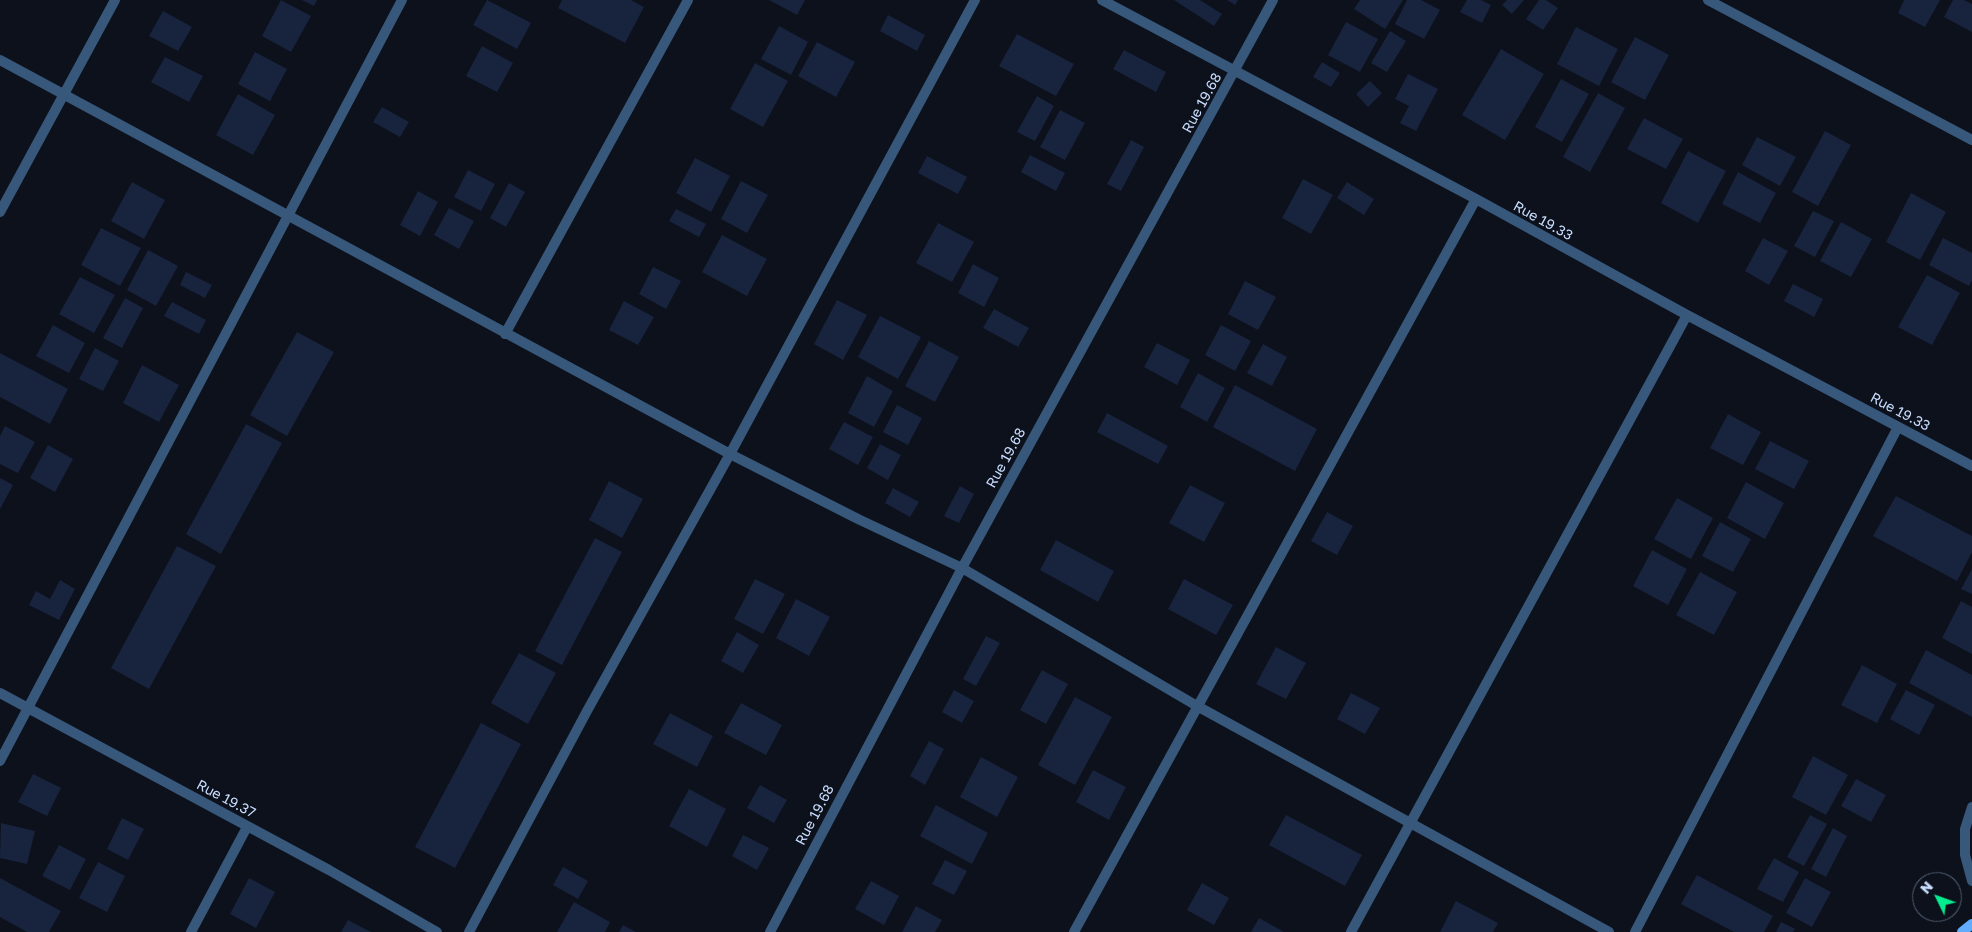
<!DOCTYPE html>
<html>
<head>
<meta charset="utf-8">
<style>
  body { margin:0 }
  #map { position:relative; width:1972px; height:932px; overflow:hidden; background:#0c111c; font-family:"Golos Text",sans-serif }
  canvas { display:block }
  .north { position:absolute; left:1912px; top:872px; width:50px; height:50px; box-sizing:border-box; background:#0c111c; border:1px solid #576376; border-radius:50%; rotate:312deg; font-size:14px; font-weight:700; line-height:20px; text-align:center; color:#c8ddfe }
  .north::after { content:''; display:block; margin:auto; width:18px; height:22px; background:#04ee8f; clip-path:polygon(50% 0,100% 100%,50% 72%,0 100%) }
</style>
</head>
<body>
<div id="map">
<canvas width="1972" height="932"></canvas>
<div class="north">N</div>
</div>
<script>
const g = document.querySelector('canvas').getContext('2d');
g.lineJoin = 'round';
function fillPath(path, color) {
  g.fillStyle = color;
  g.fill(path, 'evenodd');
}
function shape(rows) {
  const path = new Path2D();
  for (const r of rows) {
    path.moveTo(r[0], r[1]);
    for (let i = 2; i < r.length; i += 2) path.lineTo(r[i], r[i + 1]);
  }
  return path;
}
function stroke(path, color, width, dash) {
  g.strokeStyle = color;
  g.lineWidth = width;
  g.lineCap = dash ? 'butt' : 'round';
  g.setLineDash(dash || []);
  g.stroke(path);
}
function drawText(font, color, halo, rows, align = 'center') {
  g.font = font + ' "Golos Text",sans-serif';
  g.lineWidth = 5;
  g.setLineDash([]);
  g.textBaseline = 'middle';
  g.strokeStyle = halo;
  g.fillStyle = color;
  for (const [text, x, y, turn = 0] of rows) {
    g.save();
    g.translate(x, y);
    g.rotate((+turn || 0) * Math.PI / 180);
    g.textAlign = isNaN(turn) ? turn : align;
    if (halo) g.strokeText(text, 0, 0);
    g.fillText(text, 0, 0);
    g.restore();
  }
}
fillPath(shape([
  [281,0,311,16,291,52,262,36],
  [302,0,317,0,314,6],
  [487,0,531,23,517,49,473,25],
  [562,0,631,0,644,7,625,43,558,8],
  [769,0,805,0,797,15],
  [1174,0,1200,0,1222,14,1214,26],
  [1227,0,1238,0,1235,5],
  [1360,0,1403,0,1385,29,1354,9],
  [1407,0,1421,0,1440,10,1424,39,1395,24],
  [1467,0,1481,0,1491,5,1482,23,1460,12],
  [1507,0,1524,0,1512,14,1502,5],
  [1539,0,1546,0,1558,8,1543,30,1526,19],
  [1904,0,1940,0,1925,27,1898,13],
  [1953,0,1964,0,1972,4,1972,32,1944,17],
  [163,11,192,27,178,51,149,36],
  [888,15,925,35,917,51,880,31],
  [1346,22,1378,39,1360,72,1328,55],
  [779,26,808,42,791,75,761,59],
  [1576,27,1618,49,1599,86,1557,64],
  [1390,31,1406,41,1387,72,1371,63],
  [1017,34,1074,64,1056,96,999,66],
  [1635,37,1669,55,1645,100,1611,82],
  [817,42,855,62,836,97,798,76],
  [482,46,513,63,497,92,466,76],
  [1501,49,1544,74,1505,140,1462,115],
  [1124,50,1166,72,1156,92,1113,69],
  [255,52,287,69,270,101,238,84],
  [165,57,203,76,189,102,151,82],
  [1322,62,1340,73,1331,87,1313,77],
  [755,63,788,81,763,127,730,109],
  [1408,74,1438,89,1416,131,1400,123,1409,106,1395,99],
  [1561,79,1589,94,1562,142,1535,127],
  [1370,81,1382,93,1368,107,1356,94],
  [1598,93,1625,108,1590,172,1563,157],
  [238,94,275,115,253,155,216,135],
  [1037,96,1054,106,1035,141,1017,132],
  [382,107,409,122,400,137,373,122],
  [1060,110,1085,123,1065,160,1040,147],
  [1644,118,1683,139,1666,169,1627,149],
  [1825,131,1851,145,1818,206,1792,192],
  [1757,137,1796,157,1780,186,1742,165],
  [1131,140,1144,147,1121,191,1107,184],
  [1688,151,1726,171,1698,223,1661,203],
  [1030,155,1065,173,1056,191,1021,172],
  [927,156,967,177,958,194,918,173],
  [695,158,730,176,711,212,676,193],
  [468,170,495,184,481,211,454,197],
  [1738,172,1776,193,1760,223,1722,204],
  [1303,179,1333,195,1311,234,1282,218],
  [741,181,768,195,747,233,721,219],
  [132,182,165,200,144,239,111,221],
  [1347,182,1374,199,1364,215,1337,198],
  [509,183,525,192,506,227,490,218],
  [418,191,438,202,420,236,400,225],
  [1911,193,1946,212,1920,260,1886,242],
  [449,208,474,221,459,249,434,235],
  [676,209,706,224,699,237,669,221],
  [1813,211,1834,221,1815,257,1794,246],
  [1841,222,1872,239,1851,277,1820,261],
  [938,223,974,242,952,282,916,263],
  [101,228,141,248,120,286,81,265],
  [722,235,767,259,747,296,702,272],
  [1763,238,1788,251,1769,285,1745,271],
  [1943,238,1972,253,1972,280,1969,286,1929,265],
  [148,250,178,266,156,306,127,290],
  [973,264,999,278,984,307,958,293],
  [653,267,681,281,666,309,639,294],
  [186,272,212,285,205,298,180,285],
  [1927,275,1960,293,1932,345,1898,327],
  [80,277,115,295,94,333,59,314],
  [1245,281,1276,297,1258,330,1228,314],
  [1793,284,1823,299,1814,317,1784,301],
  [125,298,143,308,122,348,103,338],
  [837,300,867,315,843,360,814,344],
  [624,301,654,317,638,345,609,330],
  [172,302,206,320,199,334,164,316],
  [994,309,1029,328,1018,347,983,328],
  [880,316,921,337,898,379,858,357],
  [53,325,85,343,69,373,36,356],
  [1221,325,1251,341,1235,371,1205,355],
  [297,332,334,352,287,436,250,415],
  [929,341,959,357,935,402,905,386],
  [1157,343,1190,360,1177,385,1144,367],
  [1263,344,1287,357,1272,386,1247,373],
  [95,348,119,361,103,391,79,379],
  [0,353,68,389,50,424,0,397],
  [142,365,179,385,159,422,123,403],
  [1198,373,1225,388,1207,422,1180,407],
  [867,376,893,391,874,427,848,413],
  [1235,385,1317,429,1295,471,1213,427],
  [897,405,922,418,908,445,883,432],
  [1107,413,1168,446,1158,464,1097,432],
  [1728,414,1761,432,1743,465,1710,448],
  [844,422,873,437,858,465,829,449],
  [246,424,282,443,221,554,186,534],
  [5,426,35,442,18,473,0,464,0,436],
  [1770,441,1809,461,1794,489,1755,469],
  [880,444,901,455,888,480,867,468],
  [48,445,73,459,55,492,30,478],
  [0,478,13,485,0,509],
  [609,481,643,499,622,538,589,520],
  [1746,482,1784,503,1765,539,1727,518],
  [1190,485,1225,503,1204,542,1169,523],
  [960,486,974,494,959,523,944,516],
  [893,488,919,502,910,517,885,503],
  [1896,496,1972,536,1972,552,1957,581,1873,536],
  [1677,498,1713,518,1691,559,1654,539],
  [1327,512,1353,526,1337,555,1311,541],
  [1720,522,1751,539,1733,572,1702,556],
  [595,538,622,552,562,665,535,651],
  [1056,540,1114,571,1098,602,1040,570],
  [177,546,216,566,149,689,111,668],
  [1652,550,1687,569,1668,605,1633,586],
  [1972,569,1972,594,1961,589],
  [1700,572,1737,592,1714,635,1676,615],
  [755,579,785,594,763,634,734,619],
  [1184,579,1233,605,1216,635,1168,609],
  [60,580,75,589,59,620,29,605,36,591,50,599],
  [796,599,830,617,809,656,776,638],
  [1961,601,1972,607,1972,654,1942,638],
  [737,632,759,645,743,673,721,661],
  [986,636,1000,643,976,686,963,679],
  [1276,647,1306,663,1286,699,1256,684],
  [1926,650,1972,675,1972,717,1909,683],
  [519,653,556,673,528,724,491,703],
  [1862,665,1897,684,1877,723,1841,705],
  [1042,670,1068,684,1046,724,1020,710],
  [954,690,974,701,962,723,942,712],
  [1906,690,1935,705,1919,735,1890,719],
  [1351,693,1380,708,1365,734,1337,719],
  [1075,697,1112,717,1075,785,1038,765],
  [741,703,782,725,766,755,724,733],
  [670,713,713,736,697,767,653,744],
  [481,723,521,744,455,868,415,847],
  [929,741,944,749,925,785,910,776],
  [1813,756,1848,775,1826,815,1792,797],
  [981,757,1018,777,997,817,960,797],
  [1093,770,1126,787,1109,820,1076,802],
  [33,774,61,788,47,816,18,802],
  [1856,779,1886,795,1871,822,1841,806],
  [760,785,787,800,774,823,747,808],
  [689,789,726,809,707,847,669,826],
  [936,805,988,833,972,864,920,836],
  [1286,815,1362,855,1345,886,1269,845],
  [1810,815,1827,824,1804,866,1787,857],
  [122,818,144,829,128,860,107,849],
  [1,823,35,831,27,864,0,858],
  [1833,828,1847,836,1826,877,1811,869],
  [743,835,769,848,757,870,732,856],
  [59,845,86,859,70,890,42,876],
  [1774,858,1799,872,1783,902,1757,889],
  [945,860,967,871,954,895,932,884],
  [98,862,125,876,107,912,79,898],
  [563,867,588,881,578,899,553,885],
  [1697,875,1773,916,1764,932,1734,932,1681,904],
  [0,878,61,911,49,932,27,932,0,917],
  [249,878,275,892,256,928,230,914],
  [1805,878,1831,892,1812,927,1786,913],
  [871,881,899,896,884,925,855,909],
  [1202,883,1229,898,1214,925,1187,910],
  [1456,901,1498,923,1493,932,1440,932],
  [574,902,610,922,605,932,557,932],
  [916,906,942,920,935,932,902,932],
  [1259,918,1284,932,1251,932],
  [348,920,371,932,341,932],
  [1781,922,1795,929,1793,932,1776,932],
  [623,925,636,932,619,932]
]), '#18233d');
stroke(shape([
  [1102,0,1476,199,1687,315,1972,466],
  [1708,0,1972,140],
  [0,60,730,454,858,519,962,568,1197,706,1609,932],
  [0,212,115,0],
  [505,334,688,0],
  [0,693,329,870,437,932],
  [0,761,402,0],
  [1972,807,1965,829,1965,855,1972,881],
  [191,932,247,827],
  [469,932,587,711,730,454,975,0],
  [770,932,962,568,1273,0],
  [1074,932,1476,199],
  [1351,932,1687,315],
  [1635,932,1898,427]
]), '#37577b', 10);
stroke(shape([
  [1962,932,1972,924]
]), '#61acfc', 10);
drawText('14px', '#c8ddfe', '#0c111c', [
  ["Rue 19.68",1202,103,-61],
  ["Rue 19.33",1543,221,29],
  ["Rue 19.33",1900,412,28],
  ["Rue 19.68",1006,458,-61],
  ["Rue 19.37",226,799,28],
  ["Rue 19.68",815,815,-62]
]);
</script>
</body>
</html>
